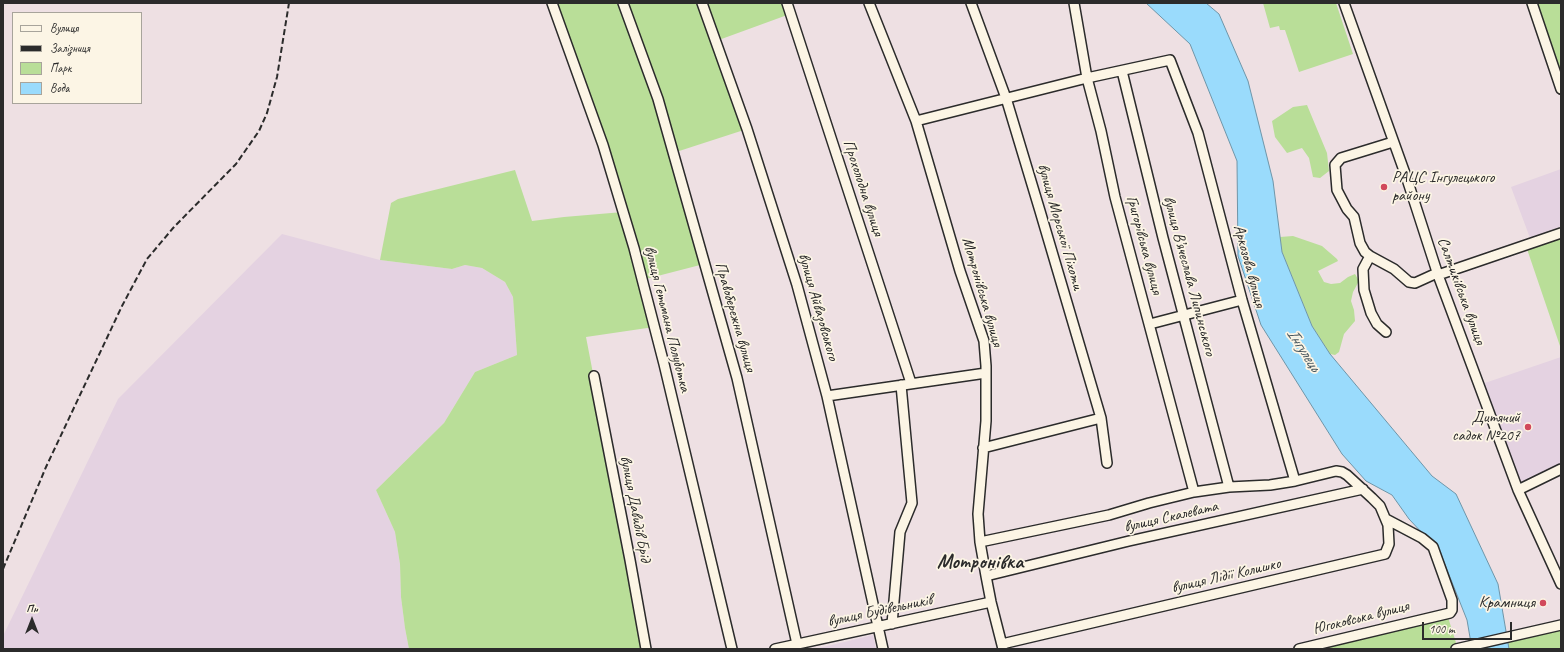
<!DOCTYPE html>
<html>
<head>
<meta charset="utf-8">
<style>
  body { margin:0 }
  #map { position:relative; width:1564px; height:652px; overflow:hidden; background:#eee0e3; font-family:Caveat,sans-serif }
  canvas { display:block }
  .frame { position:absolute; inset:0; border:4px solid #2b2b2b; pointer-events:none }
  .legend { position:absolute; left:12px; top:12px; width:130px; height:92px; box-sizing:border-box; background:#fcf5e5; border:1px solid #a8a49b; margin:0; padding:5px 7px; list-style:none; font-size:12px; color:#2b2b2b }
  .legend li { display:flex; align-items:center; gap:8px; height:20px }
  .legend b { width:20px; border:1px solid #a8a49b }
  .north { position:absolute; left:12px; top:600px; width:40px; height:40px; -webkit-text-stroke:3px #fcf5e5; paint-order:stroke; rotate:0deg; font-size:11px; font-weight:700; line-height:16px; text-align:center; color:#2b2b2b }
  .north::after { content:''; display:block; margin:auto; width:14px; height:18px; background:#2b2b2b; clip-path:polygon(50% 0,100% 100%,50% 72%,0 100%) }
  .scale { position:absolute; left:1422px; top:622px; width:90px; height:18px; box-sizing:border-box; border:2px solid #2b2b2b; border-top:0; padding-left:5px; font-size:12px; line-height:14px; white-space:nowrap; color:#2b2b2b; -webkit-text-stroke:3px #fcf5e5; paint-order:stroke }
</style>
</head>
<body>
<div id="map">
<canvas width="1564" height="652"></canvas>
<div class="frame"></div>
<ul class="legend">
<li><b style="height:5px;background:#fcf5e5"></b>Вулиця</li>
<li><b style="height:5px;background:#2b2b2b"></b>Залізниця</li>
<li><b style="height:11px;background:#b9de98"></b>Парк</li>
<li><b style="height:11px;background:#9adbfc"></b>Вода</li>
</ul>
<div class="north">Пн</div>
<div class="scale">100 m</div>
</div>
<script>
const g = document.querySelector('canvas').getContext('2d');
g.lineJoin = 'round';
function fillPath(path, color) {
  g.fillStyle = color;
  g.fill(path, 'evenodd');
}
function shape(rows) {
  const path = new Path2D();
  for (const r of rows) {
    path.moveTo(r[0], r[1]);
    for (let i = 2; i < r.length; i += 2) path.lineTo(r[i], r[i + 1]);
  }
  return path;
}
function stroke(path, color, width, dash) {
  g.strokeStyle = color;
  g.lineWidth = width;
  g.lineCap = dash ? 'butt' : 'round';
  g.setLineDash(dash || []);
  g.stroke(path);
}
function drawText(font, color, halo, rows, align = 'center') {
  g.font = font + ' Caveat,sans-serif';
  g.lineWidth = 3.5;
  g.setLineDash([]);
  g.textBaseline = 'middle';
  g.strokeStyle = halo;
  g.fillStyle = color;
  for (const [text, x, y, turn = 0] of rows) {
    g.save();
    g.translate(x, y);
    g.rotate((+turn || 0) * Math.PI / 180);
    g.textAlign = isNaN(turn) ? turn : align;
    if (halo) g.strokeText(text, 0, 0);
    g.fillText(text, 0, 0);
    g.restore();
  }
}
fillPath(shape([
  [1561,169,1561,226,1530,238,1511,187],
  [282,234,380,260,452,269,465,265,482,268,505,282,513,297,517,355,475,372,444,423,376,490,395,532,400,564,401,597,405,628,409,649,3,649,3,636,118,399],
  [1561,357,1561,469,1518,490,1479,385],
  [873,635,876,649,815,649]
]), '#e4d2e1');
fillPath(shape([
  [552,3,787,3,790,14,716,41,747,129,673,153,704,264,642,280,654,327,586,337,646,649,409,649,405,628,401,597,400,564,395,532,376,490,444,423,475,372,517,355,513,297,505,282,482,268,465,265,452,269,380,260,391,203,398,199,515,170,532,221,564,217,623,212],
  [1263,3,1336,3,1353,54,1299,72,1285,30,1280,30,1279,26,1270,28],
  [1532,3,1561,3,1561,89],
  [1307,105,1327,153,1329,171,1320,178,1313,177,1309,158,1302,148,1287,153,1275,137,1272,121,1293,107],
  [1293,236,1322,246,1337,259,1338,261,1318,271,1324,282,1331,284,1340,283,1348,277,1355,274,1359,281,1353,292,1351,301,1354,310,1355,321,1344,334,1339,352,1335,355,1330,354,1312,326,1282,252,1280,237],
  [1561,237,1561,349,1527,249],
  [1447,614,1458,649,1300,649],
  [1561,627,1561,649,1509,649,1507,637]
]), '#b9de98');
const water = shape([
  [1146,3,1206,3,1219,14,1248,81,1273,181,1282,252,1312,326,1330,354,1432,476,1456,494,1498,584,1509,649,1472,649,1467,620,1440,552,1409,519,1392,495,1366,481,1342,454,1261,325,1238,256,1237,161,1190,44,1146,3]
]);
fillPath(water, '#9adbfc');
stroke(water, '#6e95a8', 1);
const minor = shape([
  [552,3,603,145,634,248,664,364,732,649],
  [623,3,658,99,737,378,797,644],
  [702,3,747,129,797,285,827,396,883,649],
  [787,3,911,383],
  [869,3,916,121,960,271,984,341,986,366,986,421,978,514,980,542,986,576,991,602,1003,649],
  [971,3,1006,98,1040,211,1101,418,1107,463],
  [1074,3,1087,78,1101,131,1115,197,1194,492],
  [1344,3,1407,179,1438,275,1479,385,1518,490,1561,584],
  [1532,3,1561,89],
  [1122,71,1163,238,1229,487],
  [916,121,1087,78,1170,60,1198,133,1242,300,1295,481],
  [1393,142,1341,158,1335,165,1337,190,1347,209,1354,217,1360,243,1365,252,1370,256,1394,269,1409,282,1415,283,1437,273],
  [1370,256,1363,269,1364,290,1371,313,1377,324,1386,332],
  [1438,275,1561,233],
  [1150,324,1242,300],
  [594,376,630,560,646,649],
  [827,396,986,373],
  [983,448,1101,418],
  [1518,490,1561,469],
  [980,542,1109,515,1149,503,1194,492,1229,487,1270,485,1295,481,1336,471,1342,472,1347,475,1372,498,1380,506,1388,525,1389,544,1385,554,1002,644],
  [986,576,1129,541,1363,489],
  [892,624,900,532,912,503,901,385],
  [775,649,991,602],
  [1299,649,1450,613,1452,610,1452,600,1433,547,1422,538,1386,519],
  [1456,649,1561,625]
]);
stroke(minor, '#2b2b2b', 12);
stroke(minor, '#fcf5e5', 9);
stroke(shape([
  [3,569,46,467,122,306,147,259,174,227,236,164,259,131,267,113,277,77,289,3]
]), '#2b2b2b', 2, [6, 3]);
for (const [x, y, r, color] of [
  [1384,187,4,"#d1495b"],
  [1528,427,4,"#d1495b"],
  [1543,603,4,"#d1495b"]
]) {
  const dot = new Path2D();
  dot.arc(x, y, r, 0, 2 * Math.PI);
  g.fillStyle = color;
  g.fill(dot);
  stroke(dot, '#fcf5e5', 1.5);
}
drawText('16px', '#2b2b2b', '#fcf5e5', [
  ["РАЦС Інгулецького",1392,178,"left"],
  ["району",1392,196,"left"],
  ["Дитячий",1520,418],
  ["садок №207",1520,436],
  ["Крамниця",1535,603]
], 'right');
drawText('16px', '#2b2b2b', '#fcf5e5', [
  ["Прохолодна вулиця",863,188,72],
  ["вулиця Морської Піхоти",1060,227,74],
  ["Григорівська вулиця",1144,245,75],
  ["Аркозова вулиця",1249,266,75],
  ["вулиця В’ячеслава Липинського",1189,276,75],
  ["Салтиківська вулиця",1461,291,70],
  ["Мотронівська вулиця",982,292,74],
  ["вулиця Айвазовського",818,307,74],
  ["Правобережна вулиця",735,317,74],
  ["вулиця Гетьмана Полуботка",667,319,76],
  ["вулиця Давидів Брід",635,509,79],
  ["вулиця Скалевата",1171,517,-13],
  ["вулиця Лідії Колишко",1226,576,-13],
  ["вулиця Будівельників",880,611,-12],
  ["Югоковська вулиця",1361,618,-14]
]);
drawText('italic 17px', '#47575f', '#fcf5e5', [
  ["Інгулець",1303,350,57]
]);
drawText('bold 20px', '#2b2b2b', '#fcf5e5', [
  ["Мотронівка",980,563]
]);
</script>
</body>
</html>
